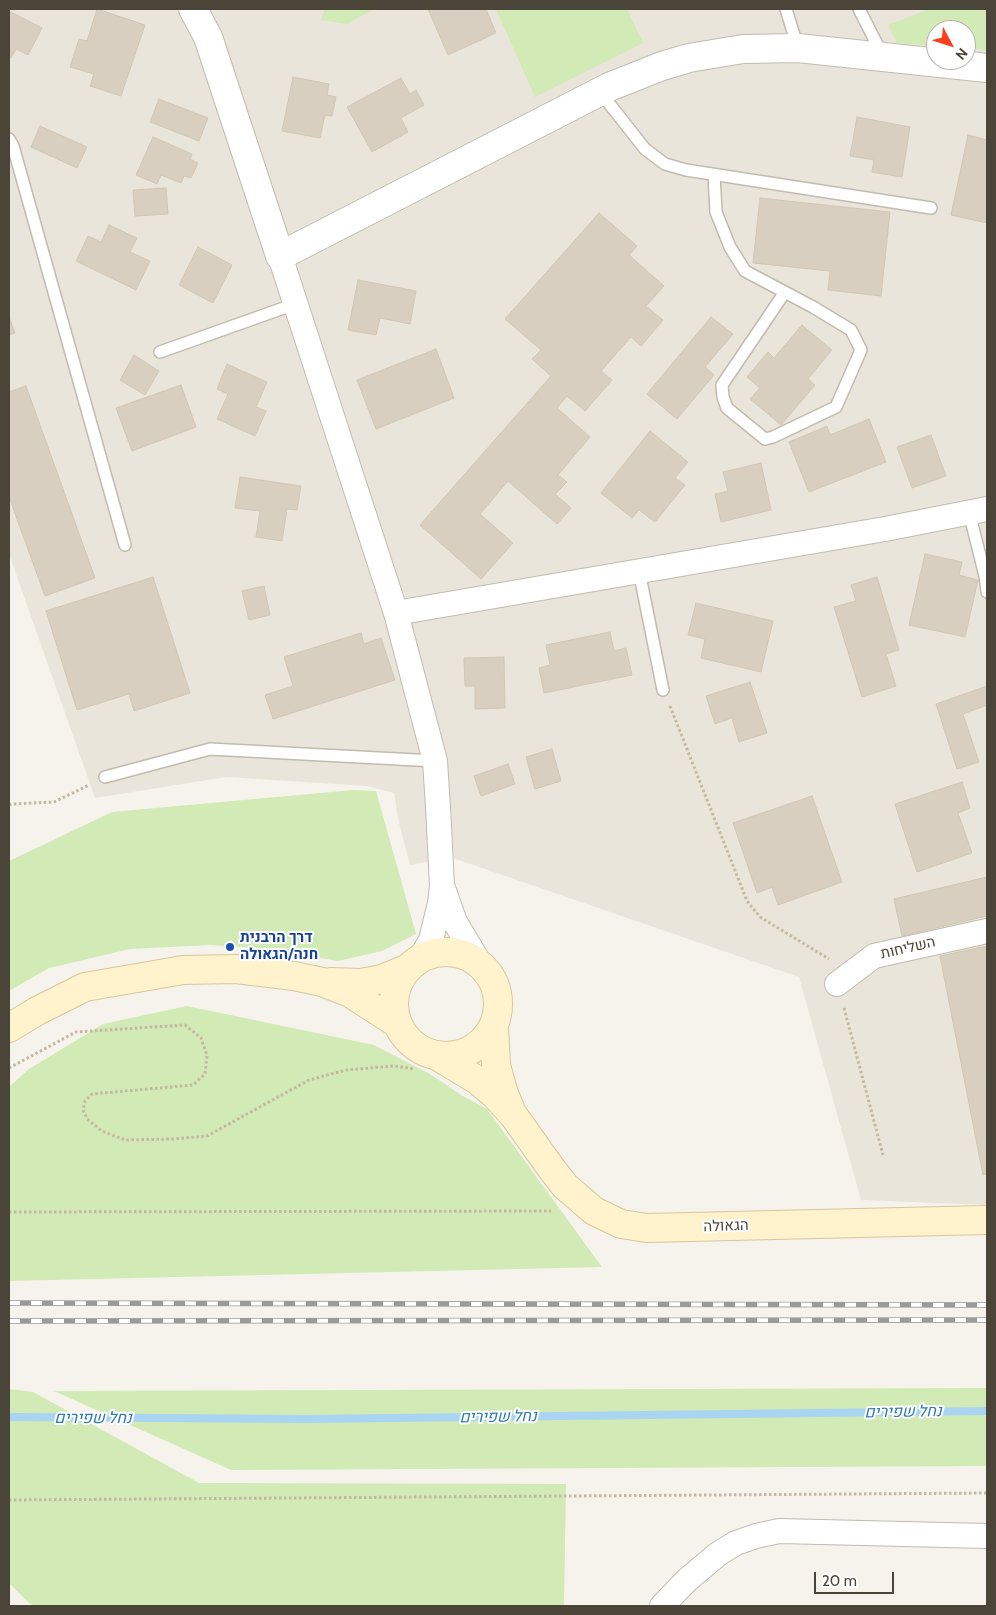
<!DOCTYPE html>
<html>
<head>
<meta charset="utf-8">
<style>
  body { margin:0 }
  #map { position:relative; width:996px; height:1615px; overflow:hidden; background:#f6f3ec; font-family:Cabin,sans-serif }
  canvas { display:block }
  .frame { position:absolute; inset:0; border:10px solid #4b4439; pointer-events:none }
  .north { position:absolute; left:926px; top:20px; width:50px; height:50px; box-sizing:border-box; background:#fff; border:1px solid #b7b4b0; border-radius:50%; rotate:130deg; font-size:14px; font-weight:700; line-height:20px; text-align:center; color:#4b4439 }
  .north::after { content:''; display:block; margin:auto; width:18px; height:22px; background:#fc3f1d; clip-path:polygon(50% 0,100% 100%,50% 72%,0 100%) }
  .scale { position:absolute; left:814px; top:1572px; width:80px; height:22px; box-sizing:border-box; border:2px solid #4b4439; border-top:0; padding-left:6px; font-size:15px; line-height:18px; white-space:nowrap; color:#4b4439; -webkit-text-stroke:4px #fff; paint-order:stroke }
</style>
</head>
<body>
<div id="map">
<canvas width="996" height="1615"></canvas>
<div class="frame"></div>
<div class="north">N</div>
<div class="scale">20 m</div>
</div>
<script>
const g = document.querySelector('canvas').getContext('2d');
g.lineJoin = 'round';
function fillPath(path, color) {
  g.fillStyle = color;
  g.fill(path, 'evenodd');
}
function shape(rows) {
  const path = new Path2D();
  for (const r of rows) {
    if (r.length === 3) {
      path.moveTo(r[0] + r[2], r[1]);
      path.arc(r[0], r[1], r[2], 0, 2 * Math.PI);
      continue;
    }
    path.moveTo(r[0], r[1]);
    for (let i = 2; i < r.length; i += 2) path.lineTo(r[i], r[i + 1]);
  }
  return path;
}
function stroke(path, color, width, dash) {
  g.strokeStyle = color;
  g.lineWidth = width;
  g.lineCap = dash ? 'butt' : 'round';
  g.setLineDash(dash || []);
  g.stroke(path);
}
function drawText(font, color, halo, rows, align = 'center') {
  g.font = font + ' Cabin,Heebo,sans-serif';
  g.lineWidth = 4;
  g.setLineDash([]);
  g.textBaseline = 'middle';
  g.strokeStyle = halo;
  g.fillStyle = color;
  for (const [text, x, y, turn = 0] of rows) {
    g.save();
    g.translate(x, y);
    g.rotate((+turn || 0) * Math.PI / 180);
    g.textAlign = isNaN(turn) ? turn : align;
    if (halo) g.strokeText(text, 0, 0);
    g.fillText(text, 0, 0);
    g.restore();
  }
}
fillPath(shape([
  [9,9,987,9,987,1205,861,1200,799,977,450,857,410,865,399,823,394,793,367,786,226,777,95,798,9,554],
  [936,30,966,30,966,60,936,60]
]), '#eae5da');
fillPath(shape([
  [325,9,374,9,347,24,321,20],
  [496,9,627,9,643,43,535,97],
  [930,9,987,9,987,50,966,48,966,30,936,30,936,46,897,43,888,25],
  [354,790,376,791,416,934,382,951,338,961,260,948,210,945,130,949,49,968,9,991,9,861,112,812],
  [187,1006,374,1045,430,1074,461,1095,487,1109,602,1267,9,1281,9,1087,29,1069,103,1024],
  [987,1388,987,1466,231,1470,54,1391],
  [9,1389,33,1392,199,1483,566,1484,564,1606,34,1606,29,1603,9,1583]
]), '#d2eab5');
stroke(shape([
  [9,1417,306,1419,987,1411]
]), '#a9d4f2', 8);
const building = shape([
  [97,9,145,25,121,96,90,86,94,74,70,67,79,39,87,41,97,9],
  [428,9,486,9,496,33,448,55,428,9],
  [9,11,42,28,28,55,16,49,11,58,9,56,9,11],
  [293,77,329,84,327,95,336,97,332,116,325,115,320,138,282,131,293,77],
  [401,78,410,94,416,90,424,105,401,118,408,132,372,152,347,107,401,78],
  [159,99,208,118,199,141,150,122,159,99],
  [857,117,910,127,902,177,872,172,874,160,850,156,857,117],
  [40,126,87,147,77,168,31,147,40,126],
  [968,135,987,140,987,223,951,215,968,135],
  [153,137,192,154,190,159,198,163,191,178,184,176,181,183,161,175,157,184,136,175,153,137],
  [166,188,168,214,135,216,133,190,166,188],
  [760,198,890,212,881,296,828,290,830,271,753,263,760,198],
  [599,213,637,246,629,255,664,286,646,306,663,320,641,346,631,337,601,371,612,380,585,411,567,396,557,408,590,437,558,475,567,482,555,494,571,508,557,524,508,481,480,514,513,543,481,579,420,525,551,376,532,359,541,350,505,319,599,213],
  [109,225,137,238,130,252,150,261,136,290,76,261,88,236,101,242,109,225],
  [198,247,232,265,213,303,179,285,198,247],
  [358,280,416,291,410,324,380,318,376,335,348,330,358,280],
  [9,317,15,333,9,335,9,317],
  [711,317,733,334,705,367,714,375,677,419,647,394,711,317],
  [802,325,832,350,808,379,815,385,781,425,750,399,760,388,747,377,768,352,774,358,802,325],
  [436,349,454,398,376,429,357,380,436,349],
  [134,355,159,371,145,395,120,380,134,355],
  [227,364,267,382,256,407,266,411,255,436,217,419,228,394,217,389,227,364],
  [181,385,196,427,132,451,116,408,181,385],
  [26,386,95,578,45,596,9,497,9,392,26,386],
  [869,419,886,462,809,492,789,442,827,426,830,435,869,419],
  [650,431,688,462,675,478,685,485,655,522,639,510,632,518,601,493,650,431],
  [931,435,946,476,912,488,897,447,931,435],
  [761,463,771,510,721,522,715,494,728,491,723,472,761,463],
  [240,477,301,486,297,510,287,509,282,541,256,537,260,511,235,508,240,477],
  [925,554,962,562,959,575,978,580,965,637,909,625,925,554],
  [153,577,190,693,134,711,129,694,77,710,46,611,153,577],
  [877,577,899,650,886,654,896,686,862,697,834,607,856,601,851,585,877,577],
  [264,586,270,615,249,620,242,591,264,586],
  [696,603,773,621,761,672,701,658,705,639,688,635,696,603],
  [610,632,614,651,626,648,632,675,544,693,539,668,550,665,546,645,610,632],
  [361,633,364,644,381,638,395,680,273,719,265,695,293,686,284,657,361,633],
  [504,657,505,708,475,709,475,686,465,686,464,658,504,657],
  [750,682,767,733,739,742,732,718,715,724,706,696,750,682],
  [987,686,987,705,963,714,979,762,957,769,936,704,987,686],
  [552,749,561,781,535,789,526,757,552,749],
  [508,764,515,784,481,796,474,776,508,764],
  [962,782,970,808,958,813,972,853,917,872,895,804,962,782],
  [812,796,842,882,778,905,772,887,757,893,733,823,812,796],
  [987,877,987,916,902,936,894,899,987,877],
  [987,946,987,1174,983,1175,940,956,987,946]
]);
fillPath(building, '#d8cfc1');
stroke(building, '#d3c7b4', 1);
const service = shape([
  [786,9,798,48],
  [859,9,883,56],
  [600,92,645,149,665,164,686,170,931,208],
  [9,139,13,146,125,545],
  [714,175,716,212,730,247,745,271,813,307,851,330,861,350,836,407,773,437,765,439,727,408,723,397,722,385,785,292],
  [160,352,295,304],
  [969,512,985,576,987,592],
  [639,571,663,690],
  [105,777,210,749,435,761]
]);
const minor = shape([
  [280,256,396,613,435,761,438,807,442,886,440,903,431,940,420,959],
  [396,613,885,529,987,509],
  [443,888,455,922,480,964],
  [837,984,874,956,987,931],
  [662,1606,686,1581,718,1554,736,1543,756,1536,779,1531,987,1536]
]);
const tertiary = shape([
  [193,9,208,37,280,256,609,87,662,66,689,58,743,49,798,48,987,68]
]);
const secondary = shape([
  [446,1004,52],
  [331,982,361,983,382,979,409,968],
  [494,1026,496,1065,503,1091,510,1108],
  [9,1028,37,1011,85,987,183,970,236,969,294,976,322,982,350,993,398,1024],
  [437,1056,477,1080,495,1095,514,1116,551,1168,565,1186,594,1211,621,1224,647,1228,987,1220]
]);
stroke(service, '#c2bbae', 14);
stroke(minor, '#c2bbae', 26);
stroke(tertiary, '#c2bbae', 30);
stroke(secondary, '#d6c79b', 30);
stroke(shape([
  [670,706,747,901,760,917,829,959],
  [9,805,12,804,54,802,89,785],
  [844,1008,883,1155],
  [9,1068,76,1032,185,1025,201,1038,207,1055,205,1074,193,1085,92,1094,85,1101,83,1110,87,1119,102,1131,125,1140,172,1139,207,1136,309,1080,346,1070,394,1066,415,1069],
  [9,1212,551,1211],
  [9,1500,987,1493]
]), '#c4b79f', 3, [2.5, 2.5]);
stroke(service, '#fff', 11);
stroke(minor, '#fff', 24);
stroke(tertiary, '#fff', 28);
stroke(secondary, '#fff3cd', 28);
const rail = shape([
  [9,1303,987,1305],
  [9,1321,987,1320]
]);
stroke(rail, '#9a9a9a', 5.5);
stroke(rail, '#fff', 4, [11]);
for (const [x, y, r, color] of [
  [230,947,5,"#1a4fb4"]
]) {
  const dot = new Path2D();
  dot.arc(x, y, r, 0, 2 * Math.PI);
  g.fillStyle = color;
  g.fill(dot);
  stroke(dot, '#fff', 2);
}
drawText('bold 15px', '#164399', '#fff', [
  ["דרך הרבנית",240,938],
  ["חנה/הגאולה",240,955]
], 'left');
drawText('15px', '#4b4439', '#fff', [
  ["השליחות",908,948,-13],
  ["הגאולה",726,1226,-2]
]);
drawText('italic 16px', '#2e7ab2', '#fff', [
  ["נחל שפירים",903,1412,-1],
  ["נחל שפירים",498,1417,-1],
  ["נחל שפירים",93,1418]
]);
</script>
</body>
</html>
